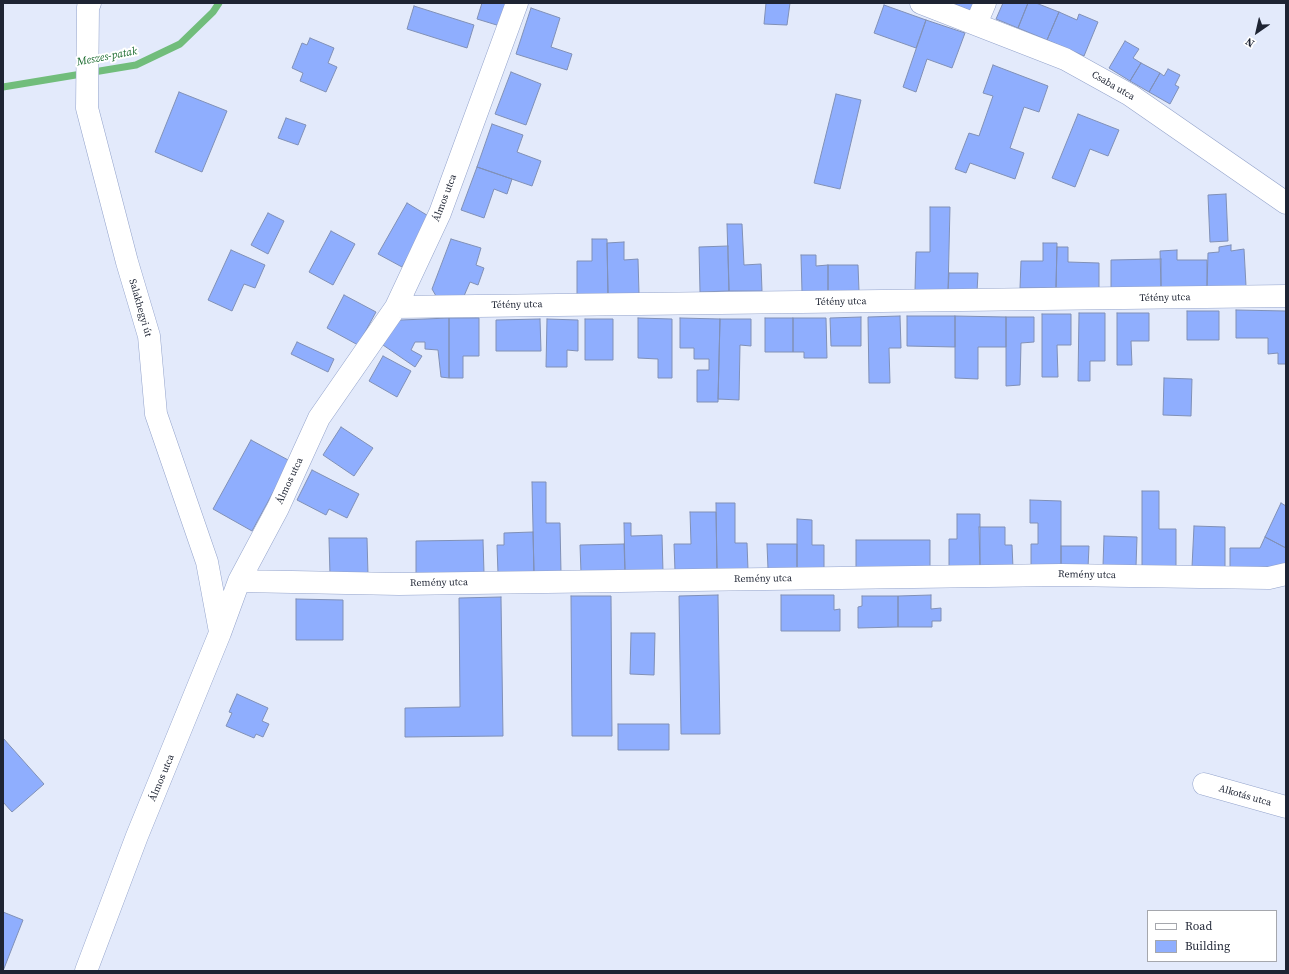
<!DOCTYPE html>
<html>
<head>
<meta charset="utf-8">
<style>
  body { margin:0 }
  #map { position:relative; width:1289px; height:974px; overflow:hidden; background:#e3eafb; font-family:"Source Serif 4",serif }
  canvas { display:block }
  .frame { position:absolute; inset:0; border:4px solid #1e2433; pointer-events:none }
  .legend { position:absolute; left:1147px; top:910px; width:130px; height:52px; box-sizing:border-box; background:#fff; border:1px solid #a5a7ad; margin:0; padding:5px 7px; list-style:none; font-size:12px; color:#1e2433 }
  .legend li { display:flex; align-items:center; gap:8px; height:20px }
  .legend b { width:20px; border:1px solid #a5a7ad }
  .north { position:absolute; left:1237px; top:12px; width:40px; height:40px; -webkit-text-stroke:3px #fff; paint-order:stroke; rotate:214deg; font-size:11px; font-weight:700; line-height:16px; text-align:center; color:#1e2433 }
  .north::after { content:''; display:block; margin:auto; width:14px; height:18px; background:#1e2433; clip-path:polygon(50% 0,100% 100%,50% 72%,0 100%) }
</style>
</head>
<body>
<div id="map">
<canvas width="1289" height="974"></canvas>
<div class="frame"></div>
<ul class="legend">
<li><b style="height:5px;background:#fff"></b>Road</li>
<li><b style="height:11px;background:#8faefe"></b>Building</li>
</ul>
<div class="north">N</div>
</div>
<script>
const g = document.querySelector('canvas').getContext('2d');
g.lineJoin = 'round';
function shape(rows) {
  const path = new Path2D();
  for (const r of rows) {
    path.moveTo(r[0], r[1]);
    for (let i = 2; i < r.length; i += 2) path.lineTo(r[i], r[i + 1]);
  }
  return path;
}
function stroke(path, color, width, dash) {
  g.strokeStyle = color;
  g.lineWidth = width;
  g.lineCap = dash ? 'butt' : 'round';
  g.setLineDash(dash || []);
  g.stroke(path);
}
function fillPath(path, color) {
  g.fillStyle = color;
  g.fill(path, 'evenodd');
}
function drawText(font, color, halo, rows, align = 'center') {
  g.font = font + ' "Source Serif 4",serif';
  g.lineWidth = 4;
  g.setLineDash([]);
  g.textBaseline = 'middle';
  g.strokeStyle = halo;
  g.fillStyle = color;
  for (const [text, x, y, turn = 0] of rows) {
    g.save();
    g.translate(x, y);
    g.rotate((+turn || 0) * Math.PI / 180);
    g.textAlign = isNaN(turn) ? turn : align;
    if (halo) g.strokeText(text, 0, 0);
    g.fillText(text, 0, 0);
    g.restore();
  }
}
stroke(shape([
  [3,87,136,65,180,44,213,12,219,3]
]), '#71bd7b', 7);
const building = shape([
  [482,3,507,3,500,26,477,19,482,3],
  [766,3,790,3,787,25,764,24,766,3],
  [952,3,974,3,971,11,952,3],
  [1003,3,1028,3,1018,28,996,19,1003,3],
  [1028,3,1036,3,1059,12,1047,40,1018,28,1028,3],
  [884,5,926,20,916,48,874,33,884,5],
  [414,6,474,25,467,48,407,29,414,6],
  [531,8,560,18,551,47,572,54,567,70,516,54,531,8],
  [1059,12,1077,20,1079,14,1098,22,1084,56,1047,40,1059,12],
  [926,20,965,33,952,68,927,59,916,92,903,87,926,20],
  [310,38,334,48,328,63,337,67,326,92,300,81,303,73,292,68,302,43,307,45,310,38],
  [1125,41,1139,49,1133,58,1141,63,1130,81,1109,68,1125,41],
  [1141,63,1160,73,1149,92,1130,81,1141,63],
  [993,65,1048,86,1039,112,1024,107,1010,148,1024,153,1015,179,970,163,966,173,955,169,969,133,979,136,993,96,983,93,993,65],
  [1168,69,1180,75,1175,85,1179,87,1170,104,1149,92,1160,73,1164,76,1168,69],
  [511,72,541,84,526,125,495,114,511,72],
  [179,92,227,111,202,172,155,152,179,92],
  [836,94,861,100,840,189,814,183,836,94],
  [1078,114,1119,130,1108,156,1090,149,1075,187,1052,178,1078,114],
  [286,118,306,125,298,145,278,138,286,118],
  [492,124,523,135,517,152,541,161,532,186,477,167,492,124],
  [477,167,512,179,507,194,494,189,484,218,461,210,477,167],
  [1226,194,1228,241,1210,242,1208,195,1226,194],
  [407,203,430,217,402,267,378,254,407,203],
  [930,207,950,207,948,292,915,290,916,252,930,252,930,207],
  [268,213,284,221,268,254,251,245,268,213],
  [727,224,742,224,744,265,761,264,762,291,729,291,727,224],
  [331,231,355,244,333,285,309,272,331,231],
  [451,239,481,248,476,265,484,268,478,285,470,282,464,296,436,296,432,289,451,239],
  [592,239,607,239,608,295,577,296,577,261,592,261,592,239],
  [624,242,624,260,638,259,639,294,608,295,607,243,624,242],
  [1043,243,1057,243,1056,288,1020,288,1021,261,1043,261,1043,243],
  [1231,245,1231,251,1244,249,1246,286,1207,288,1208,253,1219,252,1219,247,1231,245],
  [728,246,729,291,700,292,699,247,728,246],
  [1057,247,1068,247,1068,262,1099,263,1099,289,1056,288,1057,247],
  [231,250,265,265,255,288,244,284,232,311,208,300,231,250],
  [1177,250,1177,260,1207,260,1207,288,1161,288,1160,251,1177,250],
  [801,255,816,255,816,266,828,265,828,292,802,292,801,255],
  [1161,259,1161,288,1111,289,1111,260,1161,259],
  [828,265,858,265,859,291,828,292,828,265],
  [949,273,978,273,977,292,948,292,949,273],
  [344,295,376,312,358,345,327,328,344,295],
  [1236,310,1286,311,1286,364,1278,364,1278,353,1268,354,1268,338,1236,338,1236,310],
  [1187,311,1219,311,1219,340,1187,340,1187,311],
  [1079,313,1105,313,1105,361,1090,361,1090,381,1078,381,1079,313],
  [1117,313,1149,313,1149,341,1131,341,1132,365,1117,365,1117,313],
  [1042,314,1071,314,1071,345,1057,345,1058,377,1042,377,1042,314],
  [900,316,901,348,889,348,890,383,869,383,868,317,900,316],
  [907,316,955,316,955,347,907,346,907,316],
  [955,316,1006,317,1006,347,978,347,978,379,955,378,955,316],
  [861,317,861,346,831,346,830,318,861,317],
  [1006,317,1034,317,1034,342,1021,343,1020,385,1006,386,1006,317],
  [449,318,449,378,441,377,438,350,425,349,425,342,415,342,411,350,422,356,415,367,383,345,395,324,401,320,449,318],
  [449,318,479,318,479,356,463,356,463,378,449,378,449,318],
  [638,318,672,319,672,378,658,378,658,359,638,358,638,318],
  [680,318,720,319,718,402,697,402,697,370,709,370,709,359,694,359,694,348,680,348,680,318],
  [765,318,793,318,793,352,765,352,765,318],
  [793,318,826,318,827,358,804,358,804,352,793,352,793,318],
  [540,319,541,351,496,351,496,320,540,319],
  [547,319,578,320,578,351,567,350,567,367,546,367,547,319],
  [585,319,613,319,613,360,585,360,585,319],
  [720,319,751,319,751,346,740,345,739,400,718,399,720,319],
  [297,342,334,359,328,372,291,354,297,342],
  [383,356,411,371,397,397,369,381,383,356],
  [1164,378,1192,379,1191,416,1163,415,1164,378],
  [341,427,373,448,354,476,323,455,341,427],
  [251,440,290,461,252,531,213,509,251,440],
  [312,470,359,494,347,518,329,509,326,515,297,500,312,470],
  [532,482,546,482,546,523,560,523,561,573,534,574,532,482],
  [1142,491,1159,491,1159,529,1176,529,1176,567,1142,567,1142,491],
  [1030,500,1061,501,1061,568,1031,568,1031,544,1038,544,1038,523,1030,523,1030,500],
  [716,503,735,503,735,543,747,543,748,570,717,570,716,503],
  [1281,503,1286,506,1286,548,1265,537,1281,503],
  [690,512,716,512,717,570,675,571,674,544,691,544,690,512],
  [957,514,980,514,980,569,949,569,949,539,957,539,957,514],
  [797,519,812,520,812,545,824,545,824,570,797,569,797,519],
  [624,523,631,523,631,536,662,535,663,572,625,572,624,523],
  [1194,526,1225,527,1225,568,1192,567,1194,526],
  [979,527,1005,527,1005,545,1012,545,1013,568,980,569,979,527],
  [533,532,534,574,498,574,497,545,504,545,504,533,533,532],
  [1104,536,1137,537,1136,567,1103,566,1104,536],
  [1265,537,1286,548,1286,566,1230,569,1230,548,1260,548,1265,537],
  [329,538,367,538,368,575,330,575,329,538],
  [483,540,484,573,416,575,416,541,483,540],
  [856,540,930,540,930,569,856,568,856,540],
  [624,544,625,572,581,573,580,545,624,544],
  [767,544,797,544,797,569,768,569,767,544],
  [1061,546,1089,546,1088,568,1061,568,1061,546],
  [718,595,720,734,681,734,679,596,718,595],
  [781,595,834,595,834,610,840,609,840,631,781,631,781,595],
  [931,595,931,609,941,608,941,621,932,621,932,627,898,627,898,596,931,595],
  [571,596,611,596,612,736,572,736,571,596],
  [862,596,898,596,898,627,858,628,858,607,862,606,862,596],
  [501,597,503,736,405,737,405,708,460,707,459,598,501,597],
  [296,599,343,600,343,640,296,640,296,599],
  [631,633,655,633,654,675,630,674,631,633],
  [237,694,268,708,262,721,269,724,263,737,256,734,254,738,226,726,232,713,229,712,237,694],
  [618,724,669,724,669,750,618,750,618,724],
  [3,738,44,784,12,812,3,802,3,738],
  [3,912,23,920,3,971,3,912]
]);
fillPath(building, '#8faefe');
stroke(building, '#8090b6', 1);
const minor = shape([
  [90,3,88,7,87,108,127,262,149,336,156,414,207,562,220,632],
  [921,3,1065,59,1130,95,1286,203],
  [976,24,985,3],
  [396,307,1286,296],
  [239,581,399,584,1061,575,1269,578,1286,574],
  [1204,784,1286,807],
  [86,971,137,836,220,633,239,581,278,508,319,418,396,307,440,213,517,3]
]);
stroke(minor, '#93a3cb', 23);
stroke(minor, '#fff', 22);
drawText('10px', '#1e2433', '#fff', [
  ["Csaba utca",1113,86,30],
  ["Álmos utca",445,198,-69],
  ["Tétény utca",1165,298,-1],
  ["Tétény utca",841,302,-1],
  ["Tétény utca",517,305,-1],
  ["Salakhegyi út",140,308,74],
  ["Álmos utca",290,481,-65],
  ["Remény utca",1087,575,1],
  ["Remény utca",763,579,-1],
  ["Remény utca",439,583,-1],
  ["Álmos utca",162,778,-67],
  ["Alkotás utca",1245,796,16]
]);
drawText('italic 11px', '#18692c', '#fff', [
  ["Meszes-patak",107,57,-11]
]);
</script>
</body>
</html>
